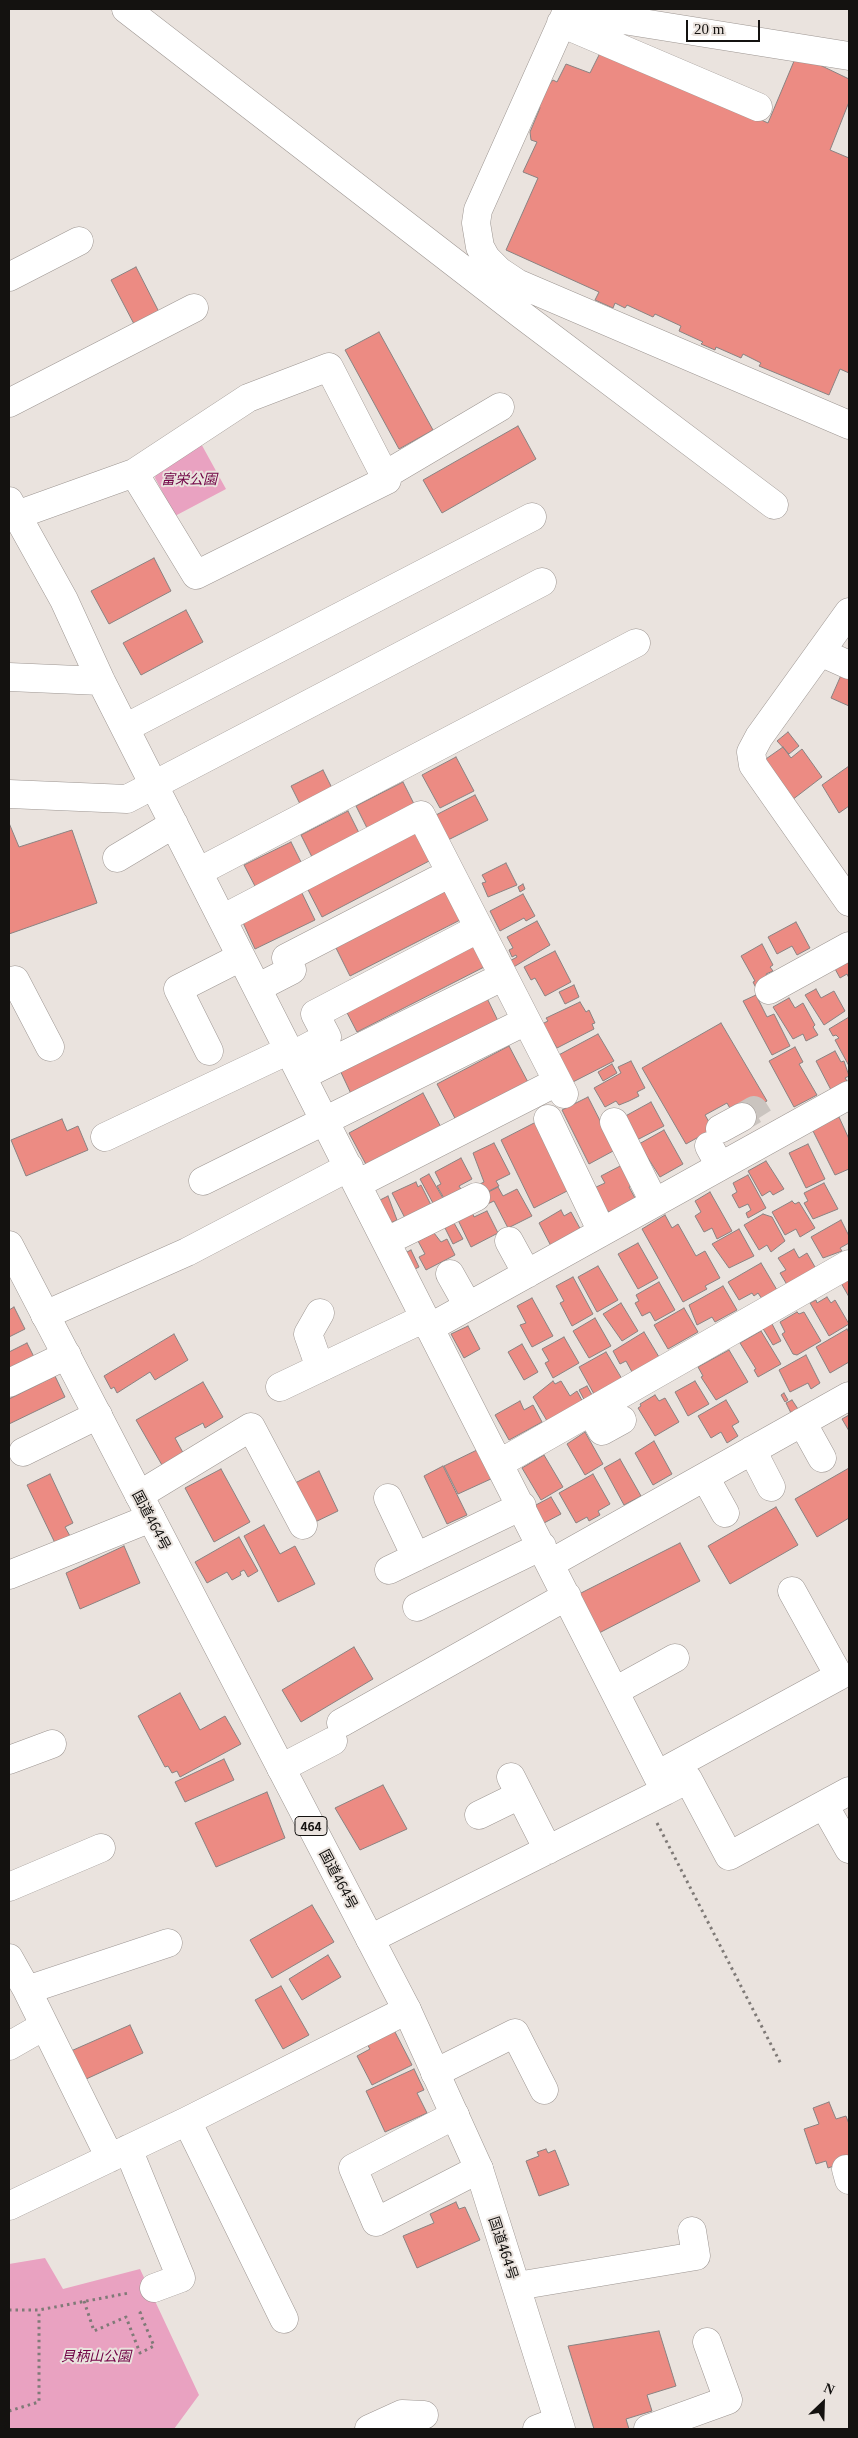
<!DOCTYPE html>
<html>
<head>
<meta charset="utf-8">
<style>
  body { margin:0 }
  #map { position:relative; width:858px; height:2438px; overflow:hidden; background:#eae3de; font-family:Georgia,serif }
  canvas { display:block }
  .frame { position:absolute; inset:0; border:10px solid #141210; pointer-events:none }
  .north { position:absolute; left:798px; top:2378px; width:50px; height:50px; -webkit-text-stroke:4px #eae3de; paint-order:stroke; rotate:24deg; font-size:14px; font-weight:700; line-height:20px; text-align:center; color:#141210 }
  .north::after { content:''; display:block; margin:auto; width:18px; height:22px; background:#141210; clip-path:polygon(50% 0,100% 100%,50% 72%,0 100%) }
  .scale { position:absolute; left:686px; top:20px; width:74px; height:22px; box-sizing:border-box; border:2px solid #141210; border-top:0; padding-left:6px; font-size:15px; line-height:18px; white-space:nowrap; color:#141210; -webkit-text-stroke:4px #eae3de; paint-order:stroke }
</style>
</head>
<body>
<div id="map">
<canvas width="858" height="2438"></canvas>
<div class="frame"></div>
<div class="north">N</div>
<div class="scale">20 m</div>
</div>
<script>
const g = document.querySelector('canvas').getContext('2d');
g.lineJoin = 'round';
function fillPath(path, color) {
  g.fillStyle = color;
  g.fill(path, 'evenodd');
}
function shape(rows) {
  const path = new Path2D();
  for (const r of rows) {
    path.moveTo(r[0], r[1]);
    for (let i = 2; i < r.length; i += 2) path.lineTo(r[i], r[i + 1]);
  }
  return path;
}
function stroke(path, color, width, dash) {
  g.strokeStyle = color;
  g.lineWidth = width;
  g.lineCap = dash ? 'butt' : 'round';
  g.setLineDash(dash || []);
  g.stroke(path);
}
function drawText(font, color, halo, rows, align = 'center') {
  g.font = font + ' Georgia,"Noto Sans JP",serif';
  g.lineWidth = 4;
  g.setLineDash([]);
  g.textBaseline = 'middle';
  g.strokeStyle = halo;
  g.fillStyle = color;
  for (const [text, x, y, turn = 0] of rows) {
    g.save();
    g.translate(x, y);
    g.rotate((+turn || 0) * Math.PI / 180);
    g.textAlign = isNaN(turn) ? turn : align;
    if (halo) g.strokeText(text, 0, 0);
    g.fillText(text, 0, 0);
    g.restore();
  }
}
fillPath(shape([
  [199,440,226,489,175,516,155,478,157,468],
  [45,2258,63,2289,140,2269,199,2395,174,2429,9,2429,9,2264]
]), '#e9a2c1');
const building = shape([
  [602,49,768,123,797,54,849,79,849,102,830,150,849,158,849,373,840,369,829,395,759,366,761,363,743,354,741,358,716,347,715,350,701,344,703,342,679,331,681,326,655,314,653,317,627,305,625,308,615,303,613,308,595,300,599,292,506,250,538,178,523,172,537,142,531,140,530,132,540,108,539,105,548,86,553,80,557,82,566,64,590,73,602,49],
  [136,267,159,312,134,324,111,280,136,267],
  [379,332,433,430,399,449,345,350,379,332],
  [518,426,536,459,442,513,423,480,518,426],
  [154,558,171,591,109,624,91,591,154,558],
  [186,610,203,642,141,675,123,643,186,610],
  [842,673,849,677,849,706,831,698,842,673],
  [788,732,799,746,789,754,777,741,788,732],
  [783,747,791,758,802,749,822,777,792,800,763,761,783,747],
  [456,757,474,791,440,808,422,775,456,757],
  [849,766,849,806,839,813,822,785,849,766],
  [323,770,337,798,305,814,291,786,323,770],
  [403,782,415,806,368,830,356,806,403,782],
  [475,795,488,820,446,841,434,816,475,795],
  [348,811,360,835,313,859,301,835,348,811],
  [9,823,19,847,72,830,97,903,9,934,9,823],
  [414,828,431,860,322,917,305,884,414,828],
  [291,842,303,866,256,888,244,865,291,842],
  [506,863,517,885,488,897,482,883,486,882,482,875,506,863],
  [523,884,525,889,520,892,518,887,523,884],
  [447,886,464,918,350,976,334,944,447,886],
  [299,887,315,920,255,949,240,916,299,887],
  [523,894,535,916,526,921,524,918,500,931,490,911,523,894],
  [537,921,550,945,507,971,504,964,517,957,516,955,512,957,509,950,513,948,507,937,537,921],
  [796,922,810,948,797,955,792,946,777,954,768,937,796,922],
  [475,938,488,965,357,1032,343,1005,475,938],
  [762,944,773,965,770,967,773,971,766,974,770,981,756,988,753,982,755,981,741,956,762,944],
  [555,951,571,982,545,996,535,978,531,980,524,967,555,951],
  [849,958,849,978,847,974,840,978,834,967,849,958],
  [574,985,579,997,565,1004,559,992,574,985],
  [816,989,821,998,834,991,845,1011,824,1025,805,995,816,989],
  [485,994,500,1025,353,1098,338,1066,485,994],
  [756,995,767,1017,774,1014,790,1046,772,1055,743,1001,756,995],
  [789,998,795,1008,803,1003,815,1025,813,1027,818,1035,806,1041,803,1034,793,1039,773,1007,789,998],
  [580,1002,586,1012,589,1010,595,1023,592,1024,594,1029,557,1048,542,1024,548,1021,546,1018,580,1002],
  [849,1017,849,1066,835,1040,839,1038,836,1035,833,1036,829,1029,849,1017],
  [721,1023,767,1101,736,1119,727,1103,705,1115,713,1129,686,1144,642,1068,721,1023],
  [598,1034,614,1061,567,1085,553,1058,598,1034],
  [509,1046,530,1086,458,1124,437,1084,509,1046],
  [795,1047,803,1062,799,1064,817,1095,794,1107,769,1061,795,1047],
  [835,1051,841,1062,844,1061,849,1076,845,1078,847,1081,831,1090,816,1061,835,1051],
  [631,1061,645,1088,637,1092,639,1096,629,1101,619,1105,616,1101,605,1107,594,1088,621,1073,618,1067,631,1061],
  [612,1064,617,1073,603,1081,598,1072,612,1064],
  [423,1093,443,1131,369,1170,349,1133,423,1093],
  [588,1097,615,1150,589,1164,562,1110,588,1097],
  [651,1102,664,1126,635,1141,620,1119,651,1102],
  [839,1117,849,1139,849,1169,835,1175,812,1129,839,1117],
  [62,1119,67,1131,78,1126,88,1150,26,1176,11,1140,62,1119],
  [536,1122,569,1190,534,1208,501,1140,536,1122],
  [664,1130,683,1164,660,1177,639,1144,664,1130],
  [494,1143,510,1174,496,1181,499,1186,479,1196,474,1187,484,1182,473,1153,494,1143],
  [808,1144,825,1179,806,1188,789,1153,808,1144],
  [461,1158,472,1179,459,1186,462,1191,445,1200,437,1186,441,1184,435,1172,461,1158],
  [766,1161,784,1189,773,1195,770,1191,762,1196,748,1171,766,1161],
  [624,1164,635,1184,629,1187,635,1198,611,1213,609,1211,607,1212,594,1188,605,1183,601,1176,624,1164],
  [429,1174,444,1200,434,1205,420,1179,429,1174],
  [748,1175,766,1208,748,1218,746,1213,751,1210,748,1204,739,1208,732,1195,737,1192,733,1183,748,1175],
  [416,1182,418,1187,421,1185,432,1207,406,1220,392,1193,416,1182],
  [824,1183,838,1209,813,1219,804,1203,808,1201,804,1193,824,1183],
  [498,1187,503,1196,517,1189,532,1216,508,1228,494,1201,483,1206,479,1197,498,1187],
  [710,1192,732,1231,717,1239,712,1228,704,1232,695,1216,701,1212,695,1201,710,1192],
  [388,1196,397,1220,388,1224,380,1200,388,1196],
  [792,1201,795,1204,799,1202,815,1228,800,1237,796,1229,785,1235,772,1212,792,1201],
  [561,1210,564,1216,571,1212,582,1232,551,1246,539,1223,561,1210],
  [487,1211,498,1233,471,1247,458,1220,472,1212,474,1217,487,1211],
  [763,1214,772,1217,785,1241,771,1252,767,1245,759,1250,744,1225,763,1214],
  [665,1215,672,1228,678,1224,696,1256,705,1251,720,1278,705,1286,707,1289,683,1302,642,1229,665,1215],
  [841,1220,849,1236,849,1243,840,1248,842,1251,823,1258,811,1237,841,1220],
  [454,1223,463,1239,453,1244,445,1228,454,1223],
  [739,1229,754,1256,729,1268,712,1244,739,1229],
  [434,1233,441,1242,447,1239,455,1255,426,1270,419,1257,425,1254,418,1241,434,1233],
  [638,1243,658,1278,638,1289,618,1254,638,1243],
  [794,1249,799,1258,807,1253,819,1274,789,1288,780,1273,786,1270,778,1258,794,1249],
  [411,1250,419,1267,411,1271,403,1254,411,1250],
  [761,1263,777,1290,762,1299,758,1293,754,1296,752,1293,739,1300,728,1282,761,1263],
  [598,1266,618,1300,597,1312,578,1277,598,1266],
  [573,1277,593,1314,572,1326,560,1303,564,1301,556,1286,573,1277],
  [849,1278,849,1297,841,1283,849,1278],
  [659,1282,675,1310,655,1321,650,1312,642,1316,635,1303,639,1301,636,1295,659,1282],
  [723,1286,737,1310,715,1322,712,1317,697,1325,689,1305,723,1286],
  [827,1297,831,1303,835,1300,849,1324,829,1336,810,1303,816,1300,817,1303,827,1297],
  [532,1298,553,1336,532,1347,520,1325,526,1323,517,1306,532,1298],
  [621,1303,638,1331,622,1341,603,1314,621,1303],
  [14,1307,25,1329,9,1337,9,1310,14,1307],
  [684,1308,698,1332,668,1349,654,1325,684,1308],
  [797,1312,799,1314,804,1312,821,1341,797,1355,793,1354,782,1334,785,1332,780,1322,797,1312],
  [595,1318,611,1346,589,1358,573,1331,595,1318],
  [771,1322,781,1341,773,1345,762,1327,771,1322],
  [468,1326,480,1349,464,1358,451,1334,468,1326],
  [847,1329,849,1333,849,1362,830,1373,816,1347,847,1329],
  [761,1331,781,1364,758,1377,754,1370,756,1369,740,1343,761,1331],
  [644,1332,659,1357,632,1372,626,1361,620,1364,613,1351,644,1332],
  [174,1334,188,1360,155,1380,150,1372,117,1393,114,1387,111,1389,104,1376,174,1334],
  [564,1337,579,1363,553,1378,545,1363,549,1361,542,1349,564,1337],
  [27,1343,35,1359,9,1372,9,1352,27,1343],
  [522,1344,538,1372,524,1380,508,1352,522,1344],
  [729,1350,748,1382,716,1400,701,1377,703,1376,698,1367,729,1350],
  [606,1352,625,1384,594,1394,579,1367,606,1352],
  [806,1355,820,1383,811,1389,808,1383,790,1392,779,1370,806,1355],
  [55,1376,65,1397,9,1424,9,1399,55,1376],
  [553,1381,555,1384,561,1381,570,1396,577,1391,585,1406,550,1426,533,1397,553,1381],
  [695,1381,709,1404,688,1416,675,1392,695,1381],
  [203,1382,223,1417,205,1428,203,1423,175,1438,187,1460,166,1472,136,1420,203,1382],
  [587,1386,596,1402,588,1407,579,1390,587,1386],
  [784,1393,788,1400,785,1402,781,1395,784,1393],
  [655,1395,659,1401,665,1398,679,1422,655,1436,638,1408,641,1406,640,1404,655,1395],
  [726,1400,739,1422,732,1426,738,1436,727,1443,721,1432,711,1438,698,1416,726,1400],
  [792,1400,798,1409,791,1413,786,1403,792,1400],
  [520,1401,524,1410,533,1405,542,1422,509,1440,495,1415,520,1401],
  [849,1415,849,1431,842,1419,849,1415],
  [585,1432,603,1464,585,1475,567,1444,585,1432],
  [654,1441,672,1474,653,1485,635,1453,654,1441],
  [479,1449,493,1478,458,1494,444,1466,479,1449],
  [544,1455,563,1487,541,1500,522,1468,544,1455],
  [620,1459,641,1496,624,1505,604,1468,620,1459],
  [443,1466,467,1515,447,1524,424,1476,443,1466],
  [849,1468,849,1518,817,1537,795,1499,849,1468],
  [221,1469,250,1522,214,1542,185,1488,221,1469],
  [319,1471,338,1511,313,1523,293,1484,319,1471],
  [50,1474,73,1523,65,1527,70,1536,55,1543,27,1485,50,1474],
  [593,1474,610,1504,598,1511,600,1515,589,1521,587,1517,576,1523,559,1493,593,1474],
  [551,1497,561,1514,544,1523,534,1506,551,1497],
  [776,1507,798,1545,730,1584,708,1546,776,1507],
  [264,1525,280,1554,295,1546,315,1584,278,1602,244,1536,264,1525],
  [239,1537,258,1571,248,1577,244,1570,240,1572,241,1575,232,1580,227,1572,207,1583,195,1562,239,1537],
  [680,1543,700,1581,599,1633,579,1594,680,1543],
  [124,1546,140,1583,80,1609,66,1573,124,1546],
  [354,1647,373,1679,301,1722,282,1690,354,1647],
  [180,1693,200,1730,225,1716,241,1744,180,1777,177,1771,172,1773,168,1766,165,1767,138,1716,180,1693],
  [224,1759,234,1780,185,1802,175,1782,224,1759],
  [383,1785,407,1829,360,1850,335,1808,383,1785],
  [267,1792,285,1838,216,1867,195,1823,267,1792],
  [312,1905,334,1942,272,1978,250,1940,312,1905],
  [328,1955,341,1977,302,2000,289,1979,328,1955],
  [281,1986,309,2035,283,2049,255,2000,281,1986],
  [130,2025,143,2053,84,2080,71,2051,130,2025],
  [394,2030,412,2065,372,2085,357,2056,370,2049,367,2044,394,2030],
  [414,2069,424,2090,417,2093,427,2113,385,2132,366,2091,414,2069],
  [829,2102,836,2119,846,2116,849,2124,849,2161,828,2168,826,2161,816,2164,804,2129,819,2124,813,2108,829,2102],
  [546,2149,548,2153,555,2150,569,2185,539,2196,526,2161,539,2156,537,2152,546,2149],
  [456,2202,459,2209,465,2207,480,2240,417,2268,403,2236,434,2223,430,2214,456,2202],
  [659,2331,676,2386,647,2395,652,2411,626,2419,629,2429,594,2429,568,2346,659,2331]
]);
fillPath(building, '#ec8b83');
stroke(building, '#8a8281', 1);
stroke(shape([
  [742,1117,754,1110,759,1118]
]), '#cac4bf', 28, [28, 14]);
const minor = shape([
  [126,9,522,315,774,505],
  [561,23,758,107],
  [849,56,567,11,478,210,476,223,480,247,486,258,499,271,517,283,849,425],
  [9,277,79,241],
  [9,403,194,308],
  [385,475,500,407],
  [9,501,64,600,101,681,665,1791,370,1939],
  [17,515,134,473,248,398,329,367,387,480,196,575,134,473],
  [849,612,759,737,751,752,753,765,849,902],
  [820,652,849,665],
  [9,677,101,681],
  [125,728,532,517],
  [9,794,127,799,542,582],
  [117,858,174,824],
  [198,872,636,643],
  [222,919,421,815,564,1094],
  [15,980,50,1047],
  [257,988,292,970,286,958,437,880],
  [769,990,849,946],
  [209,1051,178,989,241,957],
  [291,1056,327,1037,315,1014,468,934],
  [302,1076,492,982],
  [548,1119,602,1232],
  [614,1122,654,1202],
  [720,1129,742,1117],
  [105,1137,289,1050],
  [709,1146,720,1166],
  [203,1181,516,1026],
  [357,1184,545,1088],
  [387,1241,476,1197],
  [509,1241,527,1274],
  [450,1274,468,1306],
  [320,1313,308,1334,320,1368],
  [45,1315,187,1252,349,1167],
  [429,1328,849,1095],
  [9,1383,67,1355],
  [280,1387,425,1318],
  [591,1412,602,1431,622,1420],
  [802,1422,822,1458],
  [752,1450,771,1487],
  [23,1452,98,1415],
  [500,1463,849,1264],
  [705,1477,725,1513],
  [139,1495,251,1427,303,1525],
  [388,1498,416,1557],
  [551,1563,849,1396],
  [389,1570,522,1506],
  [9,1575,151,1518],
  [417,1607,542,1546],
  [615,1691,675,1658],
  [341,1723,567,1596],
  [9,1760,52,1744],
  [281,1768,333,1741],
  [657,1775,839,1676,792,1591],
  [511,1777,548,1850],
  [665,1791,688,1779,729,1856,849,1791],
  [824,1805,849,1849],
  [479,1815,520,1795],
  [9,1887,101,1848],
  [9,1958,27,1990,110,2158],
  [27,1990,168,1943],
  [9,2046,44,2026],
  [435,2073,515,2033,544,2090],
  [455,2115,353,2168,376,2222,479,2169],
  [187,2121,284,2319],
  [128,2149,181,2278,154,2288],
  [846,2169,849,2180],
  [9,2206,187,2121,407,2010],
  [517,2286,696,2256,692,2231],
  [369,2429,402,2414,424,2415],
  [537,2429,558,2421],
  [648,2429,728,2400,707,2342]
]);
const highway = shape([
  [9,1245,407,2010,479,2169,561,2429]
]);
stroke(minor, '#9d9692', 29);
stroke(highway, '#9d9692', 29);
stroke(shape([
  [657,1823,781,2064],
  [84,2301,94,2331,126,2317,140,2353,154,2346,140,2313,144,2311],
  [9,2310,39,2310,129,2293],
  [9,2411,39,2402,39,2310]
]), '#7f7a77', 3, [2.5, 4]);
stroke(minor, '#fff', 28);
stroke(highway, '#fff', 28);
for (const [x, y, w] of [
  [311,1826,32]
]) {
  const box = new Path2D();
  box.roundRect(x - w / 2, y - 9.5, w, 19, 4);
  g.fillStyle = '#eae3de';
  g.fill(box);
  stroke(box, '#141210', 1);
}
drawText('bold 12px', '#141210', null, [
  ["464",311,1826]
]);
drawText('italic 14px', '#6f0044', '#eae3de', [
  ["富栄公園",189,479],
  ["貝柄山公園",96,2356]
]);
drawText('14px', '#141210', '#eae3de', [
  ["国道464号",152,1520,62],
  ["国道464号",339,1879,62],
  ["国道464号",504,2248,72]
]);
</script>
</body>
</html>
